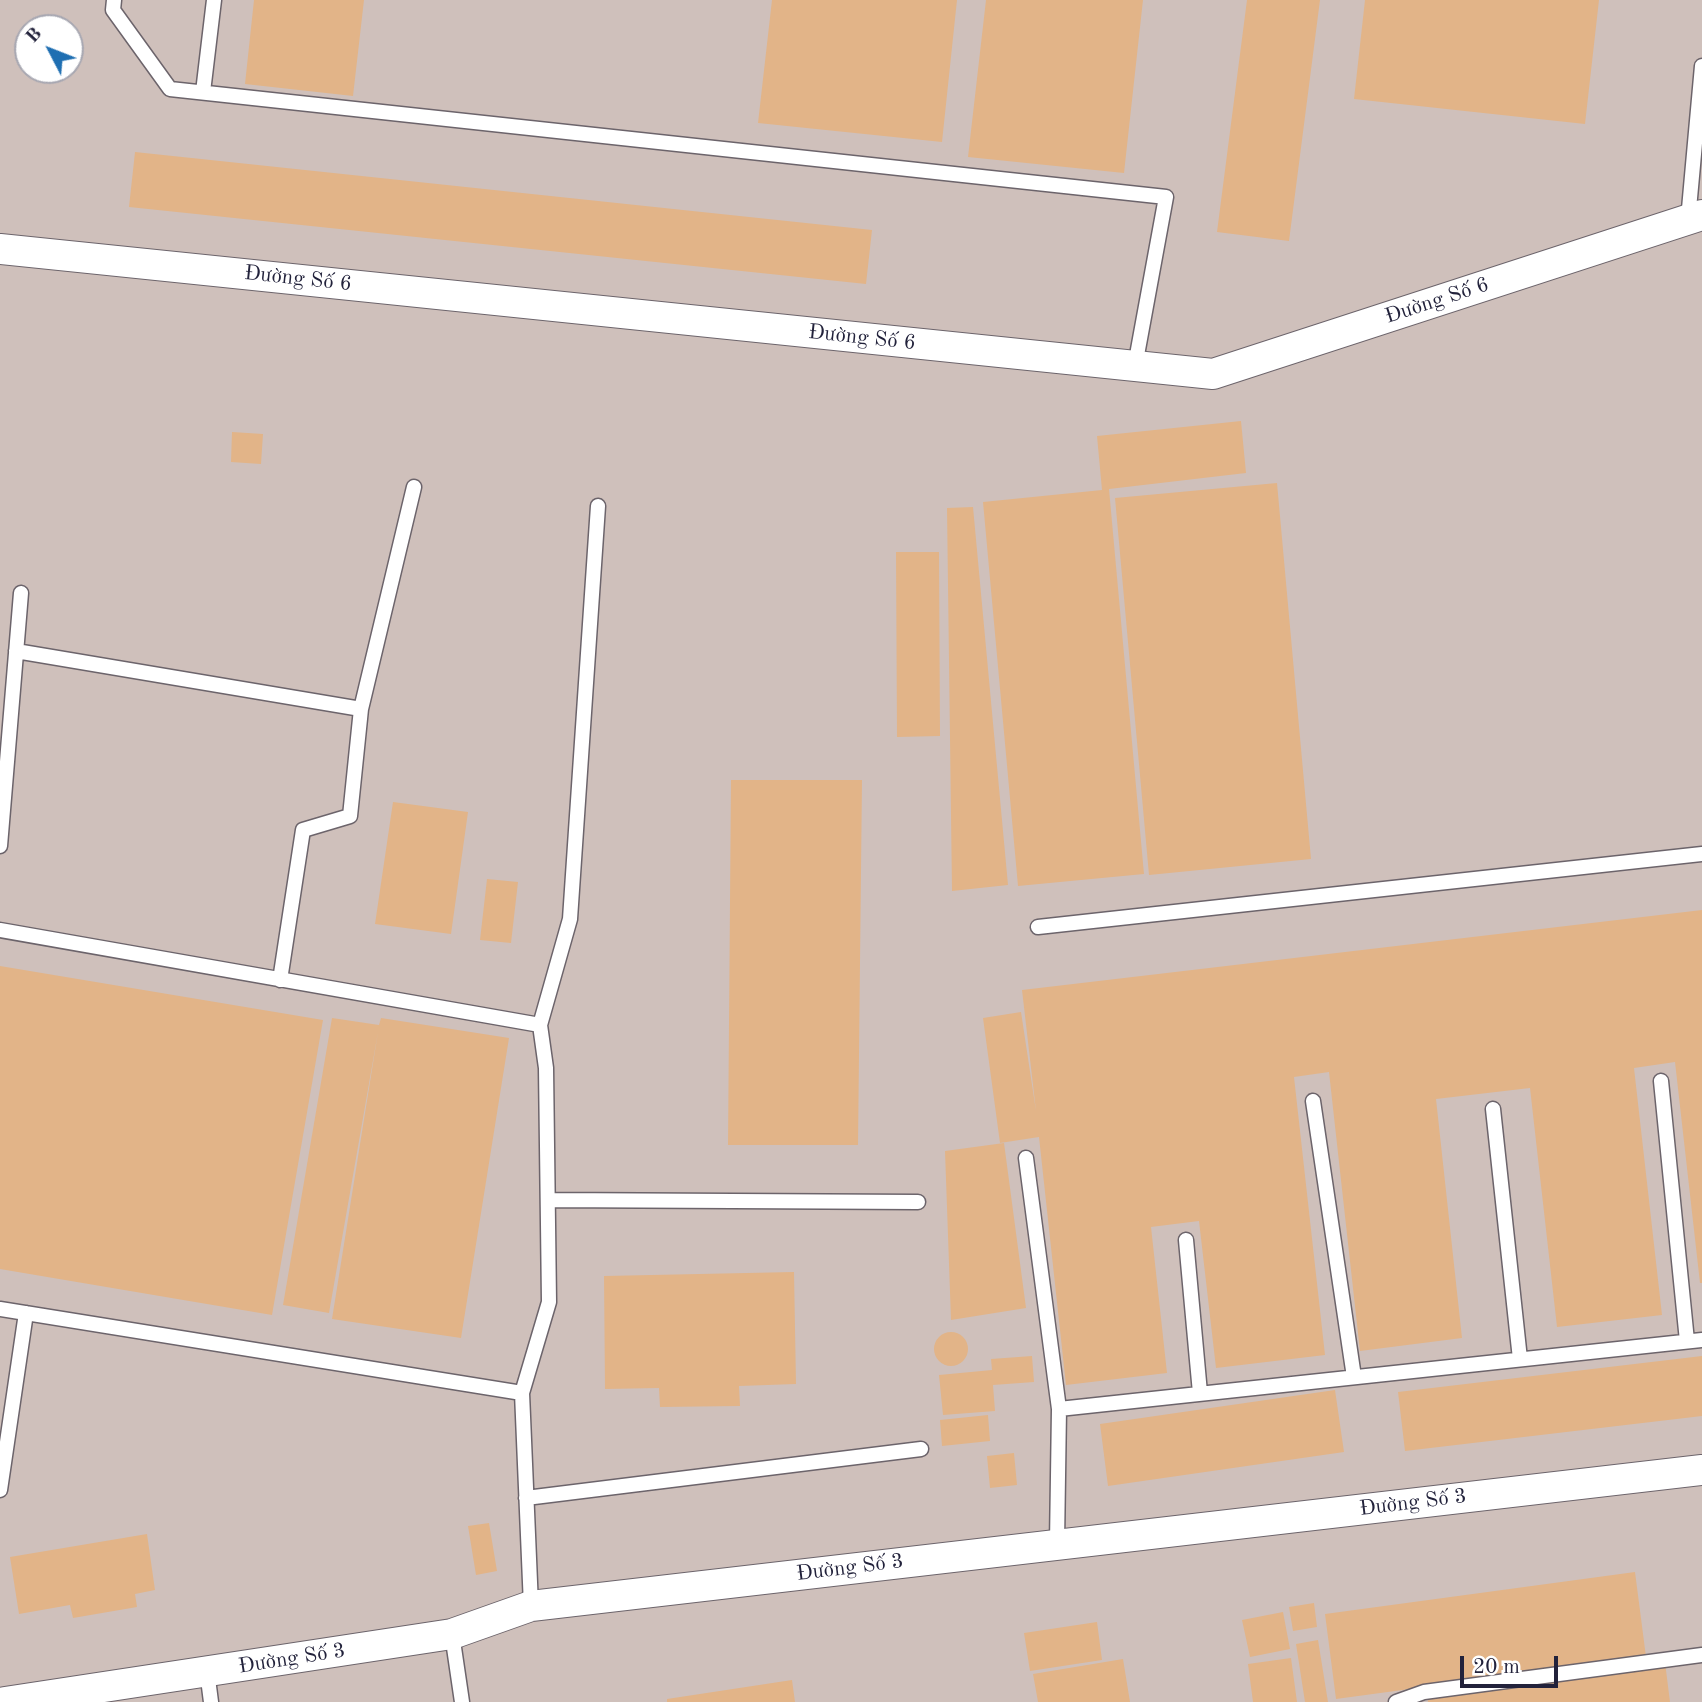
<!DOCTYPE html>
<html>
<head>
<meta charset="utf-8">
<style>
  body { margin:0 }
  #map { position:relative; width:1702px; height:1702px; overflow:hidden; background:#f4e0c4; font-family:"Old Standard TT",serif }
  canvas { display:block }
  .north { position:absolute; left:14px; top:14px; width:70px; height:70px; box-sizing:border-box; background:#fff; border:2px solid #a7a7b1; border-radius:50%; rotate:312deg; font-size:19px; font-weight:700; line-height:28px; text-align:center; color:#22223b }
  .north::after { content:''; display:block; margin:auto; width:24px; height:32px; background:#1f6fb2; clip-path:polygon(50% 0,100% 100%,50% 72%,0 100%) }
  .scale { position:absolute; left:1460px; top:1656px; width:98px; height:32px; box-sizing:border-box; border:4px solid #22223b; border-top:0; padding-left:9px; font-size:21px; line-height:24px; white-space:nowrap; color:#22223b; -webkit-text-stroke:5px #fff; paint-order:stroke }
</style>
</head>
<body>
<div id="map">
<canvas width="1702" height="1702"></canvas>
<div class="north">B</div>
<div class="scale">20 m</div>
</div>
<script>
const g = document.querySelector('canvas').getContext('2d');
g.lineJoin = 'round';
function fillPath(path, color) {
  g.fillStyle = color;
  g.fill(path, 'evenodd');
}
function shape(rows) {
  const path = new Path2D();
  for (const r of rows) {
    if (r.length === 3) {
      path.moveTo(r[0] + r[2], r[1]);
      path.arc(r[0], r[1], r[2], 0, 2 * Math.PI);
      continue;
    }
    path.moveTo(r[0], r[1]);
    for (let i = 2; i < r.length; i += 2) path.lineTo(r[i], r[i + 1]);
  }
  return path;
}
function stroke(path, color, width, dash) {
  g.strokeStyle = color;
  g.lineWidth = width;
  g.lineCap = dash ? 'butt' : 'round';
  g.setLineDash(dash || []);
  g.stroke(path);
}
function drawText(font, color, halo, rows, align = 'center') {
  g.font = font + ' "Old Standard TT",serif';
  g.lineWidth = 5;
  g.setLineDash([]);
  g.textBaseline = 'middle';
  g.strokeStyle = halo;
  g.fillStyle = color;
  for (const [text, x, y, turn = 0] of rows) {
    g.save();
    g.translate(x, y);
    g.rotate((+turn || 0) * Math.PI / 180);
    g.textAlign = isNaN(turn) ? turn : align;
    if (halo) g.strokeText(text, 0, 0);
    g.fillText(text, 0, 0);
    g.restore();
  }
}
fillPath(shape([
  [0,0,1702,0,1702,1702,0,1702],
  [28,28,70,28,70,70,28,70]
]), '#cfc0bb');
fillPath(shape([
  [254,0,364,0,353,96,245,84],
  [772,0,957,0,942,142,758,123],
  [986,0,1143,0,1124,173,968,157],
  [1247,0,1320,0,1289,241,1217,232],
  [1365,0,1599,0,1585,124,1354,99],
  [135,152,872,230,866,284,129,207],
  [1241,421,1246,473,1109,489,1144,874,1018,886,983,502,1102,490,1097,436],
  [232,432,263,434,261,464,231,462],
  [1277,483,1311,859,1149,875,1115,498],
  [973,507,1008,885,952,891,947,508],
  [896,552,939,552,940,736,897,737],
  [731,780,862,780,858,1145,728,1145],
  [393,802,468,812,451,934,375,924],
  [487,879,518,882,511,943,480,940],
  [1702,910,1702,1283,1700,1283,1675,1062,1634,1068,1662,1315,1557,1327,1530,1088,1436,1099,1462,1338,1360,1351,1329,1072,1294,1077,1325,1355,1216,1368,1199,1221,1151,1227,1167,1373,1066,1385,1039,1137,1000,1143,983,1018,1021,1012,1036,1111,1022,990],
  [0,966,323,1020,272,1315,0,1269],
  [332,1018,379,1025,381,1018,509,1038,461,1338,332,1319,378,1032,329,1313,283,1305],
  [1004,1143,1026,1308,951,1320,945,1151],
  [794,1272,796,1384,739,1386,740,1406,660,1407,659,1388,605,1389,604,1276],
  [951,1349,17],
  [1032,1356,1034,1382,993,1385,995,1411,943,1415,939,1375,992,1370,991,1359],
  [1702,1356,1702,1416,1405,1451,1398,1392],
  [1335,1390,1344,1452,1108,1486,1100,1424],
  [988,1415,990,1441,942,1446,940,1420],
  [1014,1453,1017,1485,990,1488,987,1456],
  [489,1523,497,1571,476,1575,468,1526],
  [147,1534,155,1590,135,1594,137,1607,73,1618,70,1605,19,1614,10,1557],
  [1635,1572,1646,1657,1336,1699,1325,1614],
  [1314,1603,1317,1627,1293,1631,1289,1607],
  [1283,1612,1290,1649,1250,1657,1242,1620],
  [1097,1622,1102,1660,1030,1671,1024,1633],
  [1318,1640,1328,1702,1305,1702,1296,1644],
  [1291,1658,1297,1702,1253,1702,1248,1664],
  [1123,1659,1130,1702,1038,1702,1033,1674],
  [1665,1662,1670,1702,1428,1702,1427,1694],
  [792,1680,795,1702,667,1702,667,1699]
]), '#e2b488');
const service = shape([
  [114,0,113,10,170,89,1166,197,1135,366],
  [203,92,214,0],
  [1688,220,1702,66],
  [16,651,361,709],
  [0,846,21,593],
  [1038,927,1702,854],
  [0,930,540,1025,546,1068,549,1302,522,1393,531,1606],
  [280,980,303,830,350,816,361,709,414,487],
  [540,1025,570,919,598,506],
  [1661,1081,1687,1341],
  [1313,1101,1354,1377],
  [1493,1109,1520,1359],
  [1026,1158,1059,1409,1057,1543],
  [548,1200,918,1202],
  [1186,1240,1200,1393],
  [0,1309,522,1393],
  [1059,1409,1702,1340],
  [0,1490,26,1313],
  [526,1498,921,1449],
  [452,1634,462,1702],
  [207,1671,211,1702],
  [1396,1702,1424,1692,1702,1655]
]);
const minor = shape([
  [0,249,1213,374,1702,215],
  [5,1702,452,1634,531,1606,1702,1470]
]);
stroke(service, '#6c646b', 17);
stroke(minor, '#6c646b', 32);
stroke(service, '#fff', 14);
stroke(minor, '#fff', 30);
drawText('21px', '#22223b', '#fff', [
  ["Đường Số 6",298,279,6],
  ["Đường Số 6",1437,301,-18],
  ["Đường Số 6",862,338,6],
  ["Đường Số 3",1413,1503,-7],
  ["Đường Số 3",850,1568,-7],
  ["Đường Số 3",292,1659,-9]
]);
</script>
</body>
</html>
